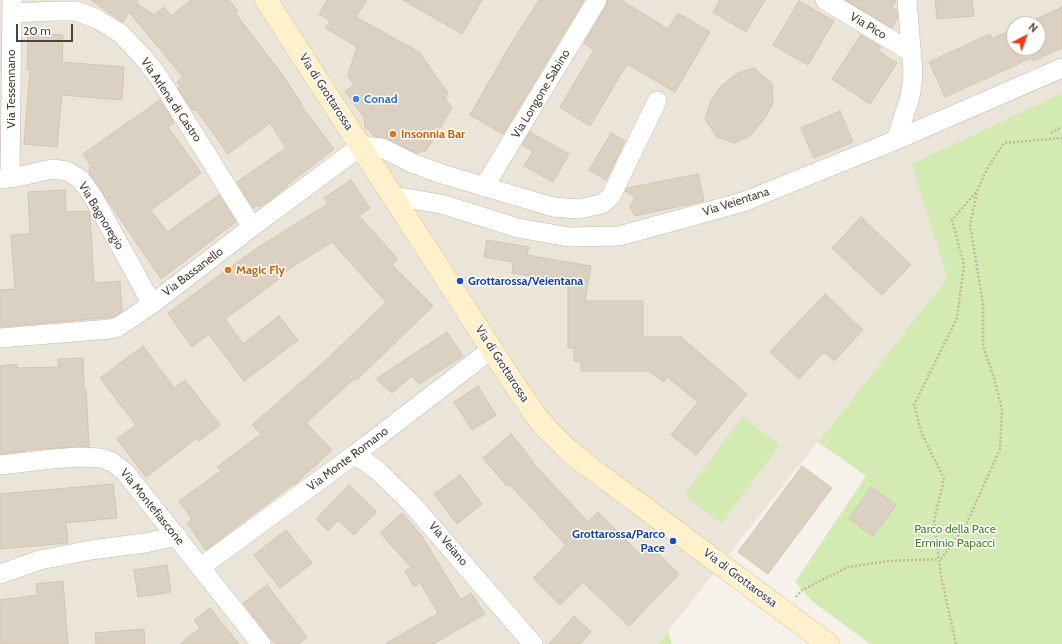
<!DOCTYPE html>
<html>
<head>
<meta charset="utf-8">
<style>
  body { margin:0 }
  #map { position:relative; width:1062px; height:644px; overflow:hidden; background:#f6f2eb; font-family:Cabin,sans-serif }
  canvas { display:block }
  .north { position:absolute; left:1006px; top:16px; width:40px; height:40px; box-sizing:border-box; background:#fff; border:1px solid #b7b4af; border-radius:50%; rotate:41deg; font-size:11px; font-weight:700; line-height:16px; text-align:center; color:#4a4338 }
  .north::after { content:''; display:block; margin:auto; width:14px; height:18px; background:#ff3618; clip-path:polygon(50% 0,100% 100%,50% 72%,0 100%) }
  .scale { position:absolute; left:16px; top:24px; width:57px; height:18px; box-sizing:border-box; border:2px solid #4a4338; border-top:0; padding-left:5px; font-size:12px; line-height:14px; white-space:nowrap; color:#4a4338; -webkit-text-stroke:3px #fff; paint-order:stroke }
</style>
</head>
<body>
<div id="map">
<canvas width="1062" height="644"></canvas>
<div class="north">N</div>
<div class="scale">20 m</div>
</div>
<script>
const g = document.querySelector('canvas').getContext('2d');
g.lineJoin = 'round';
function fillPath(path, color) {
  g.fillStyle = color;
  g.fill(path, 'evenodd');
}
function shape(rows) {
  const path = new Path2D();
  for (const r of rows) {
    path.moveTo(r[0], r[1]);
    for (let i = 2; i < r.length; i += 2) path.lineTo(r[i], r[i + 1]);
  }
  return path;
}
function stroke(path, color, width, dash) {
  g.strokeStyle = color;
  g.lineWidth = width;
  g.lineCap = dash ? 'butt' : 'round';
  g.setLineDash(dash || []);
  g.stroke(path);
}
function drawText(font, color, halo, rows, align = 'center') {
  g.font = font + ' Cabin,sans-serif';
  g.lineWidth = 3;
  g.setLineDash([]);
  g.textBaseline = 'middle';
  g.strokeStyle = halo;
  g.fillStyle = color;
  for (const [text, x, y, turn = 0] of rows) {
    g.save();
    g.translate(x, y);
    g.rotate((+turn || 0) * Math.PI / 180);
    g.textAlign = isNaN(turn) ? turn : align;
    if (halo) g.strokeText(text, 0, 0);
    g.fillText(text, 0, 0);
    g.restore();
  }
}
fillPath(shape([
  [0,0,1062,0,1062,93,911,164,947,278,658,644,0,644],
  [1014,24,1038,24,1038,48,1014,48]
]), '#eae4d9');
fillPath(shape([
  [1062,93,1062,644,870,644,813,602,795,582,866,476,818,442,947,278,911,164],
  [742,417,780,445,721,523,684,495],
  [668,631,672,644,658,644]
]), '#d3ebb3');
const building = shape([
  [91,0,138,0,136,3,154,15,164,7,171,16,191,0,229,0,238,11,235,13,284,77,302,105,301,106,334,149,287,185,288,186,272,198,259,207,258,205,253,208,237,182,286,148,270,123,228,154,199,114,194,109,193,111,178,88,181,87,177,82,183,77,129,12,123,22,91,0],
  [327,0,367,0,356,17,419,52,448,93,445,98,452,108,426,151,416,153,387,138,374,136,365,127,364,117,345,91,354,86,348,75,357,47,326,28,330,21,319,14,327,0],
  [403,0,482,0,462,34,403,0],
  [539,0,584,0,503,134,470,115,512,42,539,0],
  [608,0,621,0,668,29,678,13,710,32,675,92,627,64,590,126,560,107,594,50,584,43,606,6,608,0],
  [720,0,765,0,746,32,713,12,720,0],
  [846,0,896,0,892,8,897,10,897,18,892,28,846,0],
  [935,0,972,0,974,16,937,19,935,0],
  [799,1,834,21,808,65,773,45,799,1],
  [1062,7,1062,48,1033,61,1031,58,945,97,929,62,990,34,992,39,1014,29,1014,48,1038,48,1038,24,1025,24,1062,7],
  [28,33,63,35,62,62,124,67,122,100,62,95,57,147,24,144,30,70,27,70,28,33],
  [861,35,881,47,878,51,897,63,870,104,832,79,861,35],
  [754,68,772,84,773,103,765,118,750,136,735,143,717,137,705,119,711,101,721,86,738,73,754,68],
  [160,100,174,123,168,127,201,173,151,210,167,232,219,195,236,222,161,279,89,173,89,167,91,166,83,154,160,100],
  [840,111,853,142,814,158,801,128,840,111],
  [530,132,569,154,553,182,524,166,533,151,522,145,530,132],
  [611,133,625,141,606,180,589,170,611,133],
  [698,174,704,201,635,216,630,207,635,197,625,191,627,188,698,174],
  [351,180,370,208,359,216,398,259,392,265,433,306,367,370,356,380,355,378,306,423,332,450,294,485,293,484,206,550,187,523,192,519,179,501,221,471,217,467,261,434,252,425,323,363,386,302,332,242,281,274,283,276,225,319,243,344,279,316,298,340,244,381,209,334,192,347,168,313,257,248,328,204,324,198,351,180],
  [65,190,66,212,88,211,90,215,94,283,120,281,122,311,114,317,0,327,0,290,15,289,11,235,30,234,28,192,65,190],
  [861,217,911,265,882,295,832,248,861,217],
  [487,240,529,247,527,255,591,266,585,301,643,301,643,337,681,337,747,394,696,455,671,435,698,402,667,377,663,382,649,371,581,371,581,362,574,361,574,348,568,348,568,282,512,273,513,262,484,257,487,240],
  [825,294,863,330,834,361,824,352,799,379,770,352,825,294],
  [447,332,463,356,419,384,412,376,392,393,376,379,447,332],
  [143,346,174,388,185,380,220,425,199,441,197,438,146,477,117,439,136,425,100,378,143,346],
  [83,358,84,390,86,389,89,446,26,450,26,451,0,454,0,366,17,364,17,368,59,367,58,359,83,358],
  [478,386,496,415,472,430,454,402,478,386],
  [511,434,534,462,533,463,588,522,598,512,639,553,648,544,679,574,629,626,583,582,560,605,533,578,566,545,509,484,507,486,483,458,511,434],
  [802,466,832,488,768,574,738,552,802,466],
  [460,475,482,504,457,524,434,494,460,475],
  [113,484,117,518,66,523,68,543,0,549,0,494,113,484],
  [349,485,377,512,354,535,338,520,328,531,316,519,349,485],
  [871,487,896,505,873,536,849,519,871,487],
  [402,513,421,535,461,600,471,593,485,614,433,644,385,644,438,613,420,583,414,587,405,571,411,567,380,533,402,513],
  [286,530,312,563,280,588,254,555,286,530],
  [167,565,171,592,138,597,134,570,167,565],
  [63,581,68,644,0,644,0,600,37,595,36,584,63,581],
  [267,585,307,637,298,644,275,644,243,603,267,585],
  [210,608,239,644,180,644,200,628,194,620,210,608],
  [574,616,591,632,580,644,549,644,574,616],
  [144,629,145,644,96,644,95,633,144,629]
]);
fillPath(building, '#dbd1c2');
stroke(building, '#d3c6b2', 1);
const street = shape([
  [825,0,911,52],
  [12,13,56,11,76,11,97,19,120,33,143,57,158,76,252,227],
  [896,140,910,97,912,84,913,72,907,0],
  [10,178,12,1],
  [0,179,17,177,52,169,67,171,80,179,92,195,152,304],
  [484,187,597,0],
  [393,196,441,204,518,228,569,237,619,236,743,202,896,140,1062,68],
  [0,338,110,329,118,327,152,304,252,227,361,146,382,148,412,163,442,174,553,207,579,209,602,204,611,196,657,101],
  [354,455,366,462,377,470,411,503,533,644],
  [0,465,52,459,79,457,101,458,112,462,125,472,261,644],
  [201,567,354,455,492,349],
  [0,574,40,560,91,550,145,543,177,536]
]);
const secondary = shape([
  [266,0,514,384,536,416,547,429,569,451,588,466,828,644]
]);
stroke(street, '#c2baad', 20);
stroke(secondary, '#d7c599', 23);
stroke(shape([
  [1051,133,1062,127],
  [941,559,965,527,1000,449,1002,409,994,378,983,346,983,304,970,225,977,192],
  [796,597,802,590,848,567,889,561,939,559],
  [956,644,941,576,934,520,944,479,922,434,914,405,957,318,964,265,952,220,977,191,988,167,1004,143,1062,138]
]), '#c4b69d', 2.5, [2, 2]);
stroke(street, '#fff', 19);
stroke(secondary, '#fff1cb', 22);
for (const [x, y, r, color] of [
  [356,99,4,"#3f7fe0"],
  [393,134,4,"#e8710a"],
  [228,270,4,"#e8710a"],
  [460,281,4,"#1a4fb4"],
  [673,541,4,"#1a4fb4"]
]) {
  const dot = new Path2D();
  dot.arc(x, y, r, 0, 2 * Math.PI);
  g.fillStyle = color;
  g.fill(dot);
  stroke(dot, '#fff', 1.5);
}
drawText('12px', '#4a4338', '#fff', [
  ["Via Pico",868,26,31],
  ["Via Tessennano",11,89,-90],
  ["Via di Grottarossa",326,92,57],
  ["Via Longone Sabino",541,94,-59],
  ["Via Arlena di Castro",171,100,56],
  ["Via Veientana",736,202,-18],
  ["Via Bagnoregio",101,216,59],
  ["Via Bassanello",193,272,-37],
  ["Via di Grottarossa",502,364,57],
  ["Via Monte Romano",348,459,-37],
  ["Via Montefiascone",152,507,51],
  ["Via Veiano",448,544,50],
  ["Via di Grottarossa",740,578,37]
]);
drawText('bold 12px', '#366cbe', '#fff', [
  ["Conad",364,99]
], 'left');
drawText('bold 12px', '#c56008', '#fff', [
  ["Insonnia Bar",401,134],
  ["Magic Fly",236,270]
], 'left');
drawText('bold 12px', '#164399', '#fff', [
  ["Grottarossa/Veientana",468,281],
  ["Grottarossa/Parco",665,534,"right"],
  ["Pace",665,548,"right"]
], 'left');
drawText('12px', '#4b8028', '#fff', [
  ["Parco della Pace",955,529],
  ["Erminio Papacci",955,543]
]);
</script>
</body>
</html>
